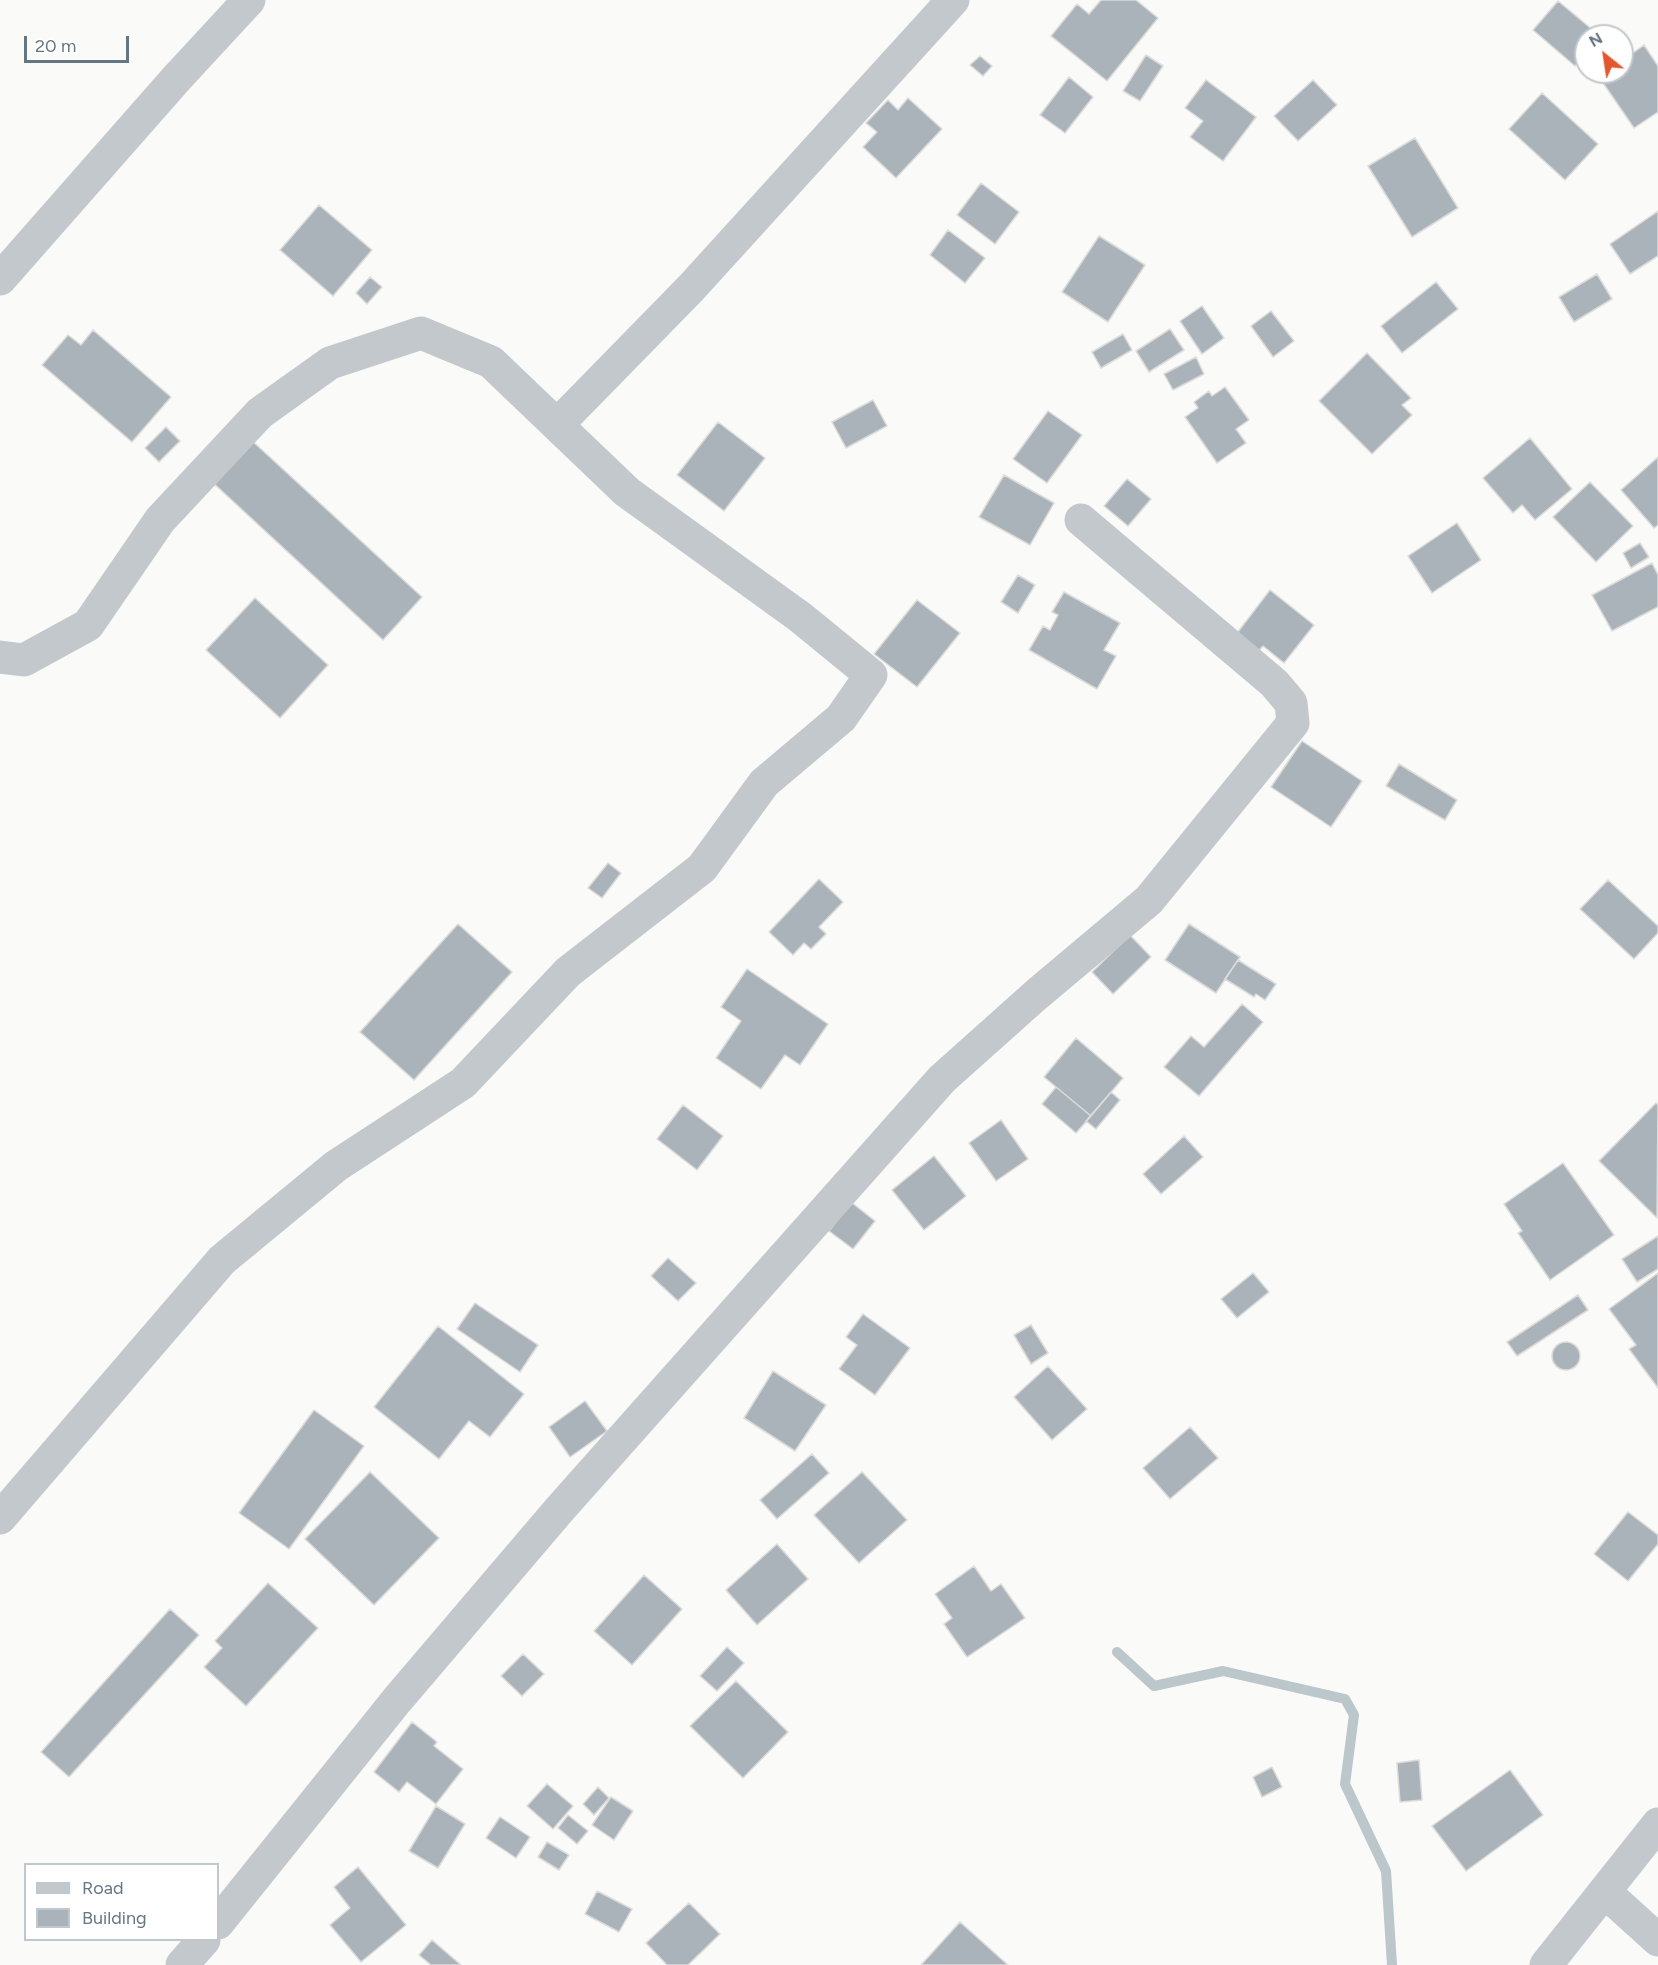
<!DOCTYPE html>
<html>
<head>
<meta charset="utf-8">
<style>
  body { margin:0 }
  #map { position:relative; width:1658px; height:1965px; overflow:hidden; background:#fafaf8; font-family:Figtree,sans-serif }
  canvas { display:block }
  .legend { position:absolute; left:24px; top:1863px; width:195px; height:78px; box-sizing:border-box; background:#fff; border:2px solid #c1c8cd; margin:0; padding:8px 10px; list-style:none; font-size:18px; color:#657683 }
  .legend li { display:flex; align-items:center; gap:12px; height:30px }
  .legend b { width:30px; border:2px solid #c1c8cd }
  .north { position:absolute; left:1574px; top:24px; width:60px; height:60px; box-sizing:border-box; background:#fff; border:2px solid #c1c8cd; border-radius:50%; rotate:330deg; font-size:16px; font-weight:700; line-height:24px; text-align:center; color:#657683 }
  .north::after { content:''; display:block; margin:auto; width:21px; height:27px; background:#e4572e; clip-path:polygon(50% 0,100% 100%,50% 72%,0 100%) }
  .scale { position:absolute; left:24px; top:36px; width:105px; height:27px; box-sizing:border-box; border:3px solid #657683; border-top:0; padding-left:8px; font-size:18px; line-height:21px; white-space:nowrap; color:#657683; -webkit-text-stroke:4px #fff; paint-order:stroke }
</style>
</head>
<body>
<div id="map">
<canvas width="1658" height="1965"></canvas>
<ul class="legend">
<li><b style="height:8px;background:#c3c8cc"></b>Road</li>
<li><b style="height:16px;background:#aab3b9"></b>Building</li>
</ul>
<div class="north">N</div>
<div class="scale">20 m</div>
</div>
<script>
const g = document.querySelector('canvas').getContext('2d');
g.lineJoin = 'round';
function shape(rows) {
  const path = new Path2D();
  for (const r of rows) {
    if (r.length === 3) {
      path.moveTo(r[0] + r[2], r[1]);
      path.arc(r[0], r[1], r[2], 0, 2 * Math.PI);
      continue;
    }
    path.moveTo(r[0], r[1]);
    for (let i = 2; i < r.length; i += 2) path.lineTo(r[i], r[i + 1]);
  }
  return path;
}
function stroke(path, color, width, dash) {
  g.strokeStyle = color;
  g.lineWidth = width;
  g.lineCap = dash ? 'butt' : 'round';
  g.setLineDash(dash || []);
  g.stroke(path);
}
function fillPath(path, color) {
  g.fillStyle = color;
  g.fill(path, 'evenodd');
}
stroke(shape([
  [1117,1652,1154,1686,1223,1671,1345,1699,1354,1715,1345,1784,1386,1871,1392,1965]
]), '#bbc7cb', 10);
const building = shape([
  [1101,0,1136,0,1158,18,1107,81,1051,36,1077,4,1089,14,1101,0],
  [1558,1,1600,36,1586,36,1586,54,1575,66,1533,30,1558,1],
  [1644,45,1658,66,1658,112,1634,128,1599,77,1606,72,1622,72,1622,61,1644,45],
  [1146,55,1163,66,1140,101,1123,91,1146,55],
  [980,56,992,66,983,76,970,65,980,56],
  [1069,77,1093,97,1065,133,1040,115,1069,77],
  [1206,80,1256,117,1223,161,1190,137,1203,121,1185,108,1206,80],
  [1313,80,1337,105,1298,141,1274,116,1313,80],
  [1542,93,1598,144,1565,180,1509,129,1542,93],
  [908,98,942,129,896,178,863,147,877,132,866,123,888,100,898,110,908,98],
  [1415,138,1458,208,1412,237,1368,166,1415,138],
  [981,183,1019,212,995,244,957,215,981,183],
  [319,205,372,250,333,296,280,250,319,205],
  [1658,211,1658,256,1630,274,1610,244,1658,211],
  [948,230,985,258,965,283,930,255,948,230],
  [1099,236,1145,265,1108,322,1062,292,1099,236],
  [1597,274,1612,299,1574,322,1559,297,1597,274],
  [370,277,382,287,367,304,356,293,370,277],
  [1436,282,1458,309,1402,353,1381,326,1436,282],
  [1202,306,1224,338,1202,354,1180,321,1202,306],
  [1271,311,1294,341,1273,357,1251,326,1271,311],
  [1170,329,1184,350,1149,372,1136,351,1170,329],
  [93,330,171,397,132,442,42,365,68,335,81,345,93,330],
  [1123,334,1132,350,1101,368,1092,352,1123,334],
  [1367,353,1411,398,1402,405,1412,415,1372,454,1319,401,1367,353],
  [1196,357,1204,374,1173,390,1164,374,1196,357],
  [1225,387,1249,420,1236,429,1246,443,1217,463,1185,417,1198,408,1194,402,1209,391,1212,396,1225,387],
  [873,400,887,426,846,448,832,422,873,400],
  [1048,411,1082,435,1047,483,1013,459,1048,411],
  [718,422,765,458,724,511,677,475,718,422],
  [166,427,180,441,159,462,145,448,166,427],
  [249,438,422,597,383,640,210,480,249,438],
  [1530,438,1572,489,1535,520,1522,505,1513,513,1483,478,1530,438],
  [1658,457,1658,525,1654,528,1621,490,1658,457],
  [1004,475,1054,503,1030,545,979,517,1004,475],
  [1127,479,1151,499,1128,526,1104,506,1127,479],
  [1590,482,1633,526,1596,562,1553,517,1590,482],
  [1457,523,1481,560,1432,593,1408,556,1457,523],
  [1640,543,1649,557,1631,568,1623,553,1640,543],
  [1652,563,1658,575,1658,607,1612,631,1592,595,1652,563],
  [1018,575,1035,585,1018,613,1001,602,1018,575],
  [1270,590,1314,625,1284,663,1263,646,1256,654,1234,637,1270,590],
  [1064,592,1120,623,1104,650,1116,656,1097,689,1029,650,1043,626,1050,630,1058,615,1052,612,1064,592],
  [255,598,328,665,280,718,206,650,255,598],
  [917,600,960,633,917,687,874,654,917,600],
  [1302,741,1362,781,1331,827,1271,787,1302,741],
  [1399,764,1457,800,1445,820,1386,786,1399,764],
  [608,863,621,873,602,898,588,888,608,863],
  [819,879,843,902,819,927,826,934,811,949,804,943,793,955,769,932,819,879],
  [1608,880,1658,926,1658,933,1634,959,1580,909,1608,880],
  [458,924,512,972,414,1080,360,1032,458,924],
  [1189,924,1240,957,1216,993,1165,960,1189,924],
  [1130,935,1151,957,1113,994,1092,972,1130,935],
  [1238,960,1276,984,1265,1000,1256,994,1254,997,1225,979,1238,960],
  [747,969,828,1024,800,1065,785,1055,761,1089,716,1058,741,1021,721,1007,747,969],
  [1242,1004,1263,1022,1199,1096,1164,1067,1191,1036,1204,1047,1242,1004],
  [1076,1038,1123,1078,1091,1116,1044,1077,1076,1038],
  [1056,1087,1091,1116,1076,1133,1042,1104,1056,1087],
  [1111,1092,1120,1100,1096,1129,1086,1121,1111,1092],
  [1656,1103,1658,1105,1657,1218,1599,1161,1656,1103],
  [683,1105,723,1136,697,1170,657,1139,683,1105],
  [1001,1120,1028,1159,996,1181,969,1143,1001,1120],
  [1184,1136,1203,1157,1161,1194,1143,1174,1184,1136],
  [934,1156,966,1196,924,1230,892,1190,934,1156],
  [1563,1163,1614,1235,1550,1280,1518,1233,1522,1231,1504,1204,1563,1163],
  [851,1202,875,1221,853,1249,829,1231,851,1202],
  [1658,1236,1658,1269,1637,1282,1622,1259,1658,1236],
  [668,1258,696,1283,678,1301,651,1276,668,1258],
  [1253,1273,1269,1292,1237,1318,1221,1299,1253,1273],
  [1658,1273,1658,1388,1629,1349,1636,1345,1609,1309,1658,1273],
  [1578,1295,1588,1310,1517,1356,1507,1342,1578,1295],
  [475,1303,538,1345,520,1372,457,1329,475,1303],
  [863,1314,910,1348,875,1395,839,1369,857,1345,846,1337,863,1314],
  [1031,1325,1048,1353,1031,1364,1014,1335,1031,1325],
  [438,1326,524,1394,490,1437,469,1421,439,1459,374,1407,438,1326],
  [1566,1356,14],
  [1048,1366,1087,1409,1052,1440,1014,1397,1048,1366],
  [773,1371,826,1405,795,1451,744,1418,773,1371],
  [585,1401,607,1431,570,1457,549,1427,585,1401],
  [314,1410,364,1446,289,1549,239,1513,314,1410],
  [1190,1427,1218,1458,1170,1499,1143,1468,1190,1427],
  [812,1454,829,1473,777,1519,760,1500,812,1454],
  [370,1472,439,1538,374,1605,305,1539,370,1472],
  [862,1472,907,1520,859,1563,814,1515,862,1472],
  [1628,1512,1658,1535,1658,1544,1628,1581,1594,1554,1628,1512],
  [777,1544,808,1579,757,1625,726,1590,777,1544],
  [974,1566,991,1591,1001,1584,1025,1618,967,1657,944,1624,952,1618,935,1594,974,1566],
  [644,1575,682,1609,632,1665,594,1631,644,1575],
  [268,1583,318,1628,246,1706,204,1667,222,1648,215,1641,268,1583],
  [170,1609,199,1635,69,1777,41,1752,170,1609],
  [727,1647,744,1663,717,1691,700,1676,727,1647],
  [523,1654,544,1674,522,1696,501,1676,523,1654],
  [736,1681,788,1732,743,1778,690,1726,736,1681],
  [412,1722,437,1742,434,1746,463,1769,436,1804,407,1782,399,1792,374,1772,412,1722],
  [1419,1760,1422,1800,1400,1802,1397,1763,1419,1760],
  [1272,1767,1282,1787,1262,1797,1253,1777,1272,1767],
  [1510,1770,1543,1815,1466,1871,1432,1826,1510,1770],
  [547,1784,573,1806,553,1829,527,1806,547,1784],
  [598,1787,609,1798,594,1815,583,1804,598,1787],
  [611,1797,633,1811,614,1840,592,1825,611,1797],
  [436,1806,465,1824,438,1868,409,1851,436,1806],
  [568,1815,588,1831,577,1844,558,1828,568,1815],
  [500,1817,530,1837,516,1858,486,1838,500,1817],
  [547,1842,569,1855,559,1870,538,1857,547,1842],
  [358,1867,406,1925,361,1962,330,1925,350,1908,334,1887,358,1867],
  [597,1891,632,1909,619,1932,585,1914,597,1891],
  [689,1903,720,1934,688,1965,667,1965,646,1943,689,1903],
  [960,1922,1008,1965,921,1965,960,1922],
  [432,1940,461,1965,431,1965,419,1955,432,1940]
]);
fillPath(building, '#aab3b9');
stroke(building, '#dcdcda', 1.5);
stroke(shape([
  [0,279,176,79,249,0],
  [557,425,691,288,953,0],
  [0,657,24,660,88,625,160,520,260,413,330,363,421,333,491,362,627,492,800,617,871,675,841,718,764,783,702,868,568,972,463,1083,336,1166,222,1260,0,1518],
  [1605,1892,1658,1940],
  [218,1923,397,1700,559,1510,942,1079,1036,995,1149,900,1293,723,1291,703,1274,683,1081,520],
  [182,1965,204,1940],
  [1546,1965,1658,1824]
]), '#c3c8cc', 33);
</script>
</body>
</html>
